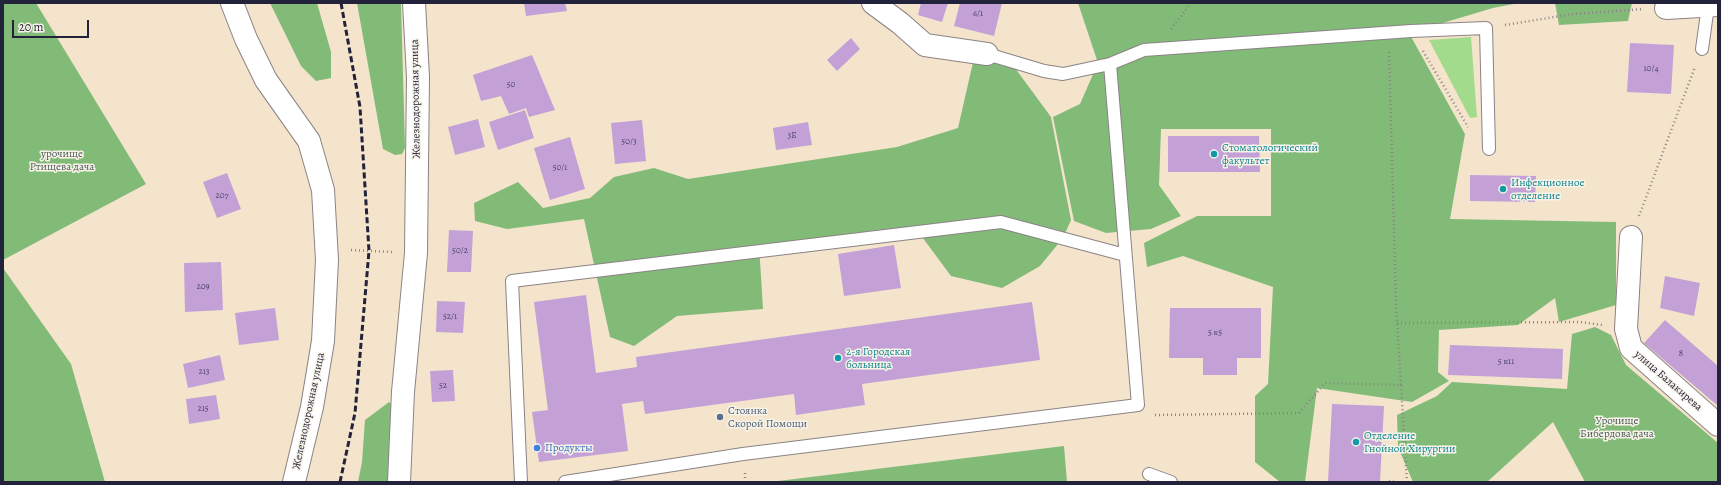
<!DOCTYPE html>
<html>
<head>
<meta charset="utf-8">
<style>
  body { margin:0 }
  #map { position:relative; width:1721px; height:485px; overflow:hidden; background:#f4e4cc; font-family:Alegreya,serif }
  canvas { display:block }
  .frame { position:absolute; inset:0; border:4px solid #22223b; pointer-events:none }
  .scale { position:absolute; left:12px; top:20px; width:77px; height:18px; box-sizing:border-box; border:2px solid #22223b; border-top:0; padding-left:5px; font-size:12px; line-height:14px; white-space:nowrap; color:#22223b; -webkit-text-stroke:3px #f7f3e8; paint-order:stroke }
</style>
</head>
<body>
<div id="map">
<canvas width="1721" height="485"></canvas>
<div class="frame"></div>
<div class="scale">20 m</div>
</div>
<script>
const g = document.querySelector('canvas').getContext('2d');
g.lineJoin = 'round';
function fillPath(path, color) {
  g.fillStyle = color;
  g.fill(path, 'evenodd');
}
function shape(rows) {
  const path = new Path2D();
  for (const r of rows) {
    path.moveTo(r[0], r[1]);
    for (let i = 2; i < r.length; i += 2) path.lineTo(r[i], r[i + 1]);
  }
  return path;
}
function stroke(path, color, width, dash) {
  g.strokeStyle = color;
  g.lineWidth = width;
  g.lineCap = dash ? 'butt' : 'round';
  g.setLineDash(dash || []);
  g.stroke(path);
}
function drawText(font, color, halo, rows, align = 'center') {
  g.font = font + ' Alegreya,serif';
  g.lineWidth = 3;
  g.setLineDash([]);
  g.textBaseline = 'middle';
  g.strokeStyle = halo;
  g.fillStyle = color;
  for (const [text, x, y, turn = 0] of rows) {
    g.save();
    g.translate(x, y);
    g.rotate((+turn || 0) * Math.PI / 180);
    g.textAlign = isNaN(turn) ? turn : align;
    if (halo) g.strokeText(text, 0, 0);
    g.fillText(text, 0, 0);
    g.restore();
  }
}
fillPath(shape([
  [1471,37,1477,117,1470,118,1429,40]
]), '#a3db8d');
fillPath(shape([
  [3,3,36,3,146,184,3,260],
  [270,3,317,3,331,52,331,78,316,81,301,66],
  [357,3,401,3,405,148,402,154,395,155,383,149],
  [1078,3,1519,3,1493,8,1409,33,1465,134,1450,219,1616,222,1616,305,1559,322,1555,298,1518,325,1439,330,1438,372,1449,381,1412,402,1317,388,1305,482,1280,482,1255,462,1255,396,1268,384,1273,287,1183,256,1147,267,1144,243,1197,216,1271,216,1271,129,1161,129,1159,185,1181,216,1151,229,1106,233,1074,221,1053,117,1080,104,1098,63],
  [1555,3,1632,3,1628,21,1559,25],
  [974,58,1015,68,1051,117,1071,220,1063,238,1040,266,1002,288,951,276,914,226,759,245,763,309,677,316,634,346,610,337,584,219,507,229,475,221,474,203,518,182,543,208,590,198,614,177,654,168,688,179,897,147,958,128],
  [3,268,71,364,105,482,3,482],
  [1595,327,1611,335,1626,365,1718,443,1718,482,1585,482,1553,422,1487,482,1413,482,1398,447,1397,415,1437,396,1452,382,1567,389,1572,334],
  [389,402,398,409,391,482,358,482,362,462,365,420],
  [1064,446,1067,482,770,482]
]), '#82bb78');
fillPath(shape([
  [524,3,565,3,567,11,526,16],
  [921,3,948,3,942,22,918,15],
  [960,3,1002,3,994,36,954,26],
  [851,38,860,49,837,71,827,60],
  [1630,43,1674,45,1671,94,1627,92],
  [532,55,555,110,529,117,526,108,509,114,501,96,481,101,473,75],
  [525,110,534,138,498,150,489,122],
  [478,119,485,147,455,155,448,127],
  [642,120,646,161,615,164,611,123],
  [808,122,812,145,776,150,773,128],
  [1168,136,1259,136,1260,172,1168,172],
  [570,137,585,189,550,200,534,148],
  [227,173,241,209,217,218,203,182],
  [1470,175,1536,176,1535,202,1470,201],
  [449,230,473,231,471,272,447,272],
  [894,245,901,288,844,296,838,254],
  [221,262,223,310,185,312,184,263],
  [1665,276,1700,283,1694,316,1660,308],
  [586,295,596,373,637,367,636,357,1032,302,1040,360,862,384,865,405,796,415,794,394,645,414,643,401,622,404,628,451,539,462,532,412,548,410,534,302],
  [437,301,465,302,463,333,436,332],
  [275,308,279,340,239,345,235,313],
  [1170,308,1261,308,1261,358,1237,358,1237,375,1203,375,1203,358,1169,358],
  [1665,320,1718,366,1718,406,1644,343],
  [1450,345,1563,349,1562,379,1448,375],
  [220,355,225,380,188,388,183,364],
  [453,370,455,401,432,402,430,371],
  [216,395,220,419,189,424,186,399],
  [1332,404,1384,406,1380,482,1328,482]
]), '#c3a1d7');
const service = shape([
  [1702,49,1708,6],
  [987,54,1044,71,1063,74,1110,64],
  [1149,474,1171,482],
  [521,482,512,281,1001,222,1125,255],
  [565,482,743,454,1138,405,1110,64,1144,50,1411,31,1486,28,1489,149]
]);
const minor = shape([
  [232,3,246,39,266,80,309,141,323,190,327,260,323,341,312,407,294,482],
  [873,3,900,23,925,45,987,54],
  [1666,8,1718,5],
  [1631,237,1626,329,1631,348,1718,425],
  [399,482,403,392,416,253,418,77,414,3]
]);
stroke(service, '#8b8384', 14);
stroke(minor, '#8b8384', 24);
stroke(shape([
  [1505,25,1573,14,1643,9],
  [1171,29,1191,3],
  [1423,51,1468,127],
  [1389,52,1396,303,1401,385],
  [1639,216,1695,67],
  [351,250,392,252],
  [1397,323,1580,322,1602,325],
  [1155,415,1299,413,1325,383,1401,385,1407,482],
  [745,473,745,482],
  [1389,481,1397,482]
]), '#8b8384', 2.5, [1, 3]);
stroke(service, '#fff', 12);
stroke(minor, '#fff', 22);
stroke(shape([
  [340,482,355,413,369,251,360,107,341,3]
]), '#22223b', 3, [6, 3]);
for (const [x, y, r, color] of [
  [1214,154,4,"#0f9aa8"],
  [1503,189,4,"#0f9aa8"],
  [838,358,4,"#0f9aa8"],
  [720,417,4,"#5c6f8a"],
  [1356,442,4,"#0f9aa8"],
  [537,448,4,"#3f7fe0"]
]) {
  const dot = new Path2D();
  dot.arc(x, y, r, 0, 2 * Math.PI);
  g.fillStyle = color;
  g.fill(dot);
  stroke(dot, '#f7f3e8', 1.5);
}
drawText('9px', '#4a4262', null, [
  ["6/1",978,14],
  ["10/4",1651,69],
  ["50",511,85],
  ["3Б",792,136],
  ["50/3",629,142],
  ["50/1",560,168],
  ["207",222,196],
  ["50/2",460,251],
  ["209",203,287],
  ["52/1",450,317],
  ["5 к5",1215,333],
  ["8",1681,354],
  ["5 к11",1506,362],
  ["213",204,372],
  ["52",443,386],
  ["215",203,409]
]);
drawText('11px', '#22223b', '#f7f3e8', [
  ["Железнодорожная улица",416,99,-91],
  ["улица Балакирева",1668,381,41],
  ["Железнодорожная улица",309,411,-78]
]);
drawText('11px', '#0d838f', '#f7f3e8', [
  ["Стоматологический",1222,148],
  ["факультет",1222,161],
  ["Инфекционное",1511,183],
  ["отделение",1511,196],
  ["2-я Городская",846,352],
  ["больница",846,365],
  ["Отделение",1364,436],
  ["Гнойной Хирургии",1364,449]
], 'left');
drawText('11px', '#495a54', '#f7f3e8', [
  ["урочище",62,154],
  ["Ртищева дача",62,167],
  ["Урочище",1617,421],
  ["Бибердова дача",1617,434]
]);
drawText('11px', '#4e5e75', '#f7f3e8', [
  ["Стоянка",728,411],
  ["Скорой Помощи",728,424]
], 'left');
drawText('11px', '#366cbe', '#f7f3e8', [
  ["Продукты",545,448]
], 'left');
</script>
</body>
</html>
